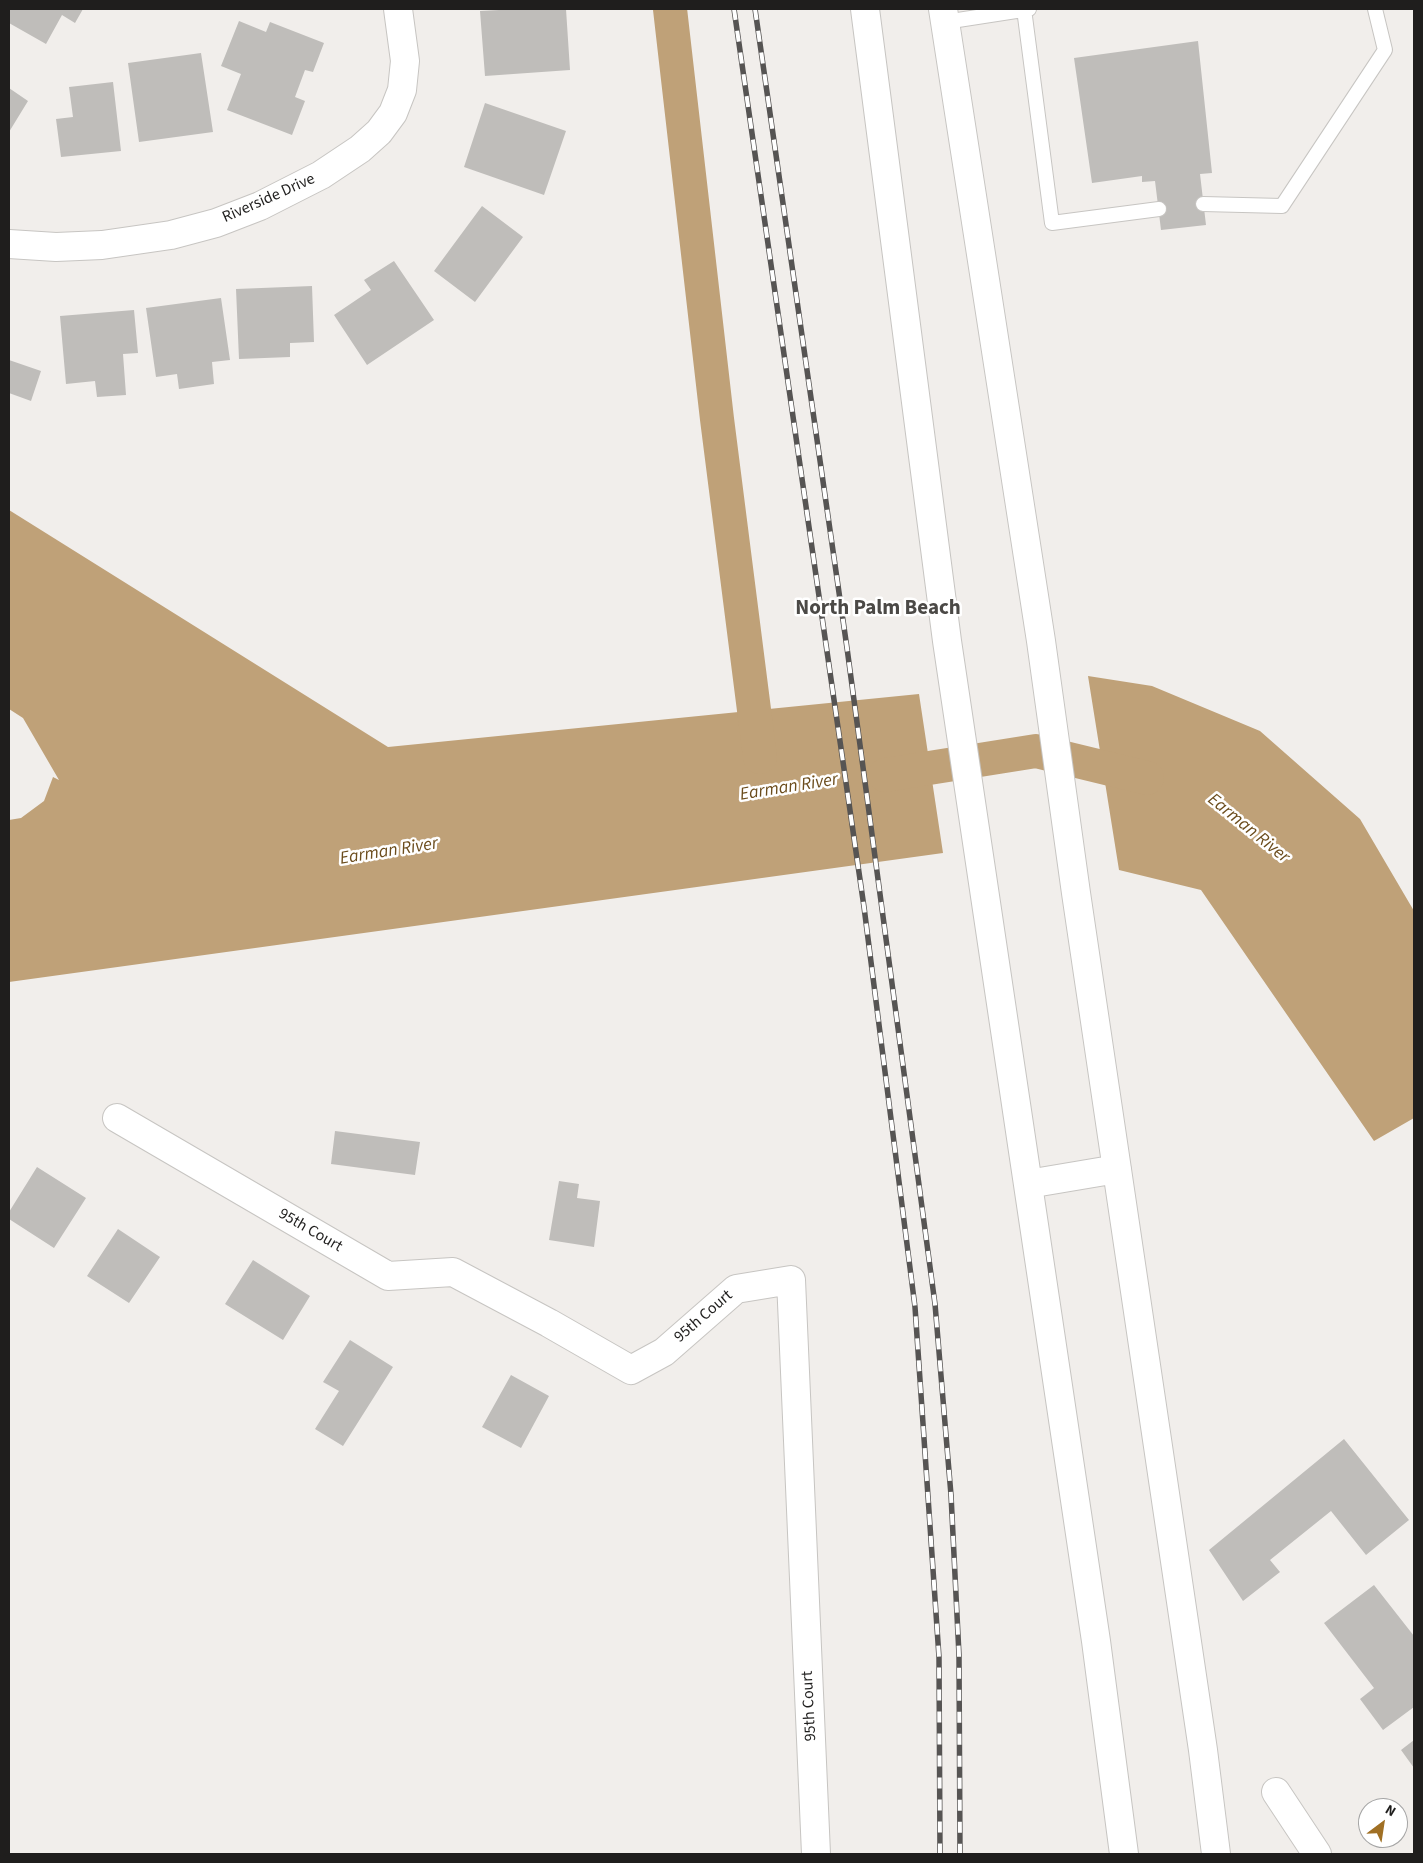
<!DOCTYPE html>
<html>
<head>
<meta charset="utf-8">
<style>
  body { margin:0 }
  #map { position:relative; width:1423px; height:1863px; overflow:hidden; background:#f1eeeb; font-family:"Source Sans 3",sans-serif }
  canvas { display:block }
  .frame { position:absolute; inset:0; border:10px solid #1f1e1d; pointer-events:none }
  .north { position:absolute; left:1358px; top:1798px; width:50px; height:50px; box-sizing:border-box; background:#fff; border:1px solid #a5a5a5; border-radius:50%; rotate:31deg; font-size:14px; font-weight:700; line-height:20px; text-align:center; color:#1f1e1d }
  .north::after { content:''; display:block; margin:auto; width:18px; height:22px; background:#a07024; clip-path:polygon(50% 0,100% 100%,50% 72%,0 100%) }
</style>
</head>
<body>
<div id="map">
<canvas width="1423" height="1863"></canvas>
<div class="frame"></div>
<div class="north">N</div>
</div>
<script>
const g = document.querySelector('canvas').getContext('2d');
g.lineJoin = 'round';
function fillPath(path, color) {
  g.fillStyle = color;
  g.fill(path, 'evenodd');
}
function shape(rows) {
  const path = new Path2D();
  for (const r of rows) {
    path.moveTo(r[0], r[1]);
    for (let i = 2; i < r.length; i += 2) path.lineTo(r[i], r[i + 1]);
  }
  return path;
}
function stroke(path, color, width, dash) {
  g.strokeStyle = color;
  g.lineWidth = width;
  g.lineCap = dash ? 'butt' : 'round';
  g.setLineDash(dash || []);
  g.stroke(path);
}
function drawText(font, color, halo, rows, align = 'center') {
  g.font = font + ' "Source Sans 3",sans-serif';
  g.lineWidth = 5;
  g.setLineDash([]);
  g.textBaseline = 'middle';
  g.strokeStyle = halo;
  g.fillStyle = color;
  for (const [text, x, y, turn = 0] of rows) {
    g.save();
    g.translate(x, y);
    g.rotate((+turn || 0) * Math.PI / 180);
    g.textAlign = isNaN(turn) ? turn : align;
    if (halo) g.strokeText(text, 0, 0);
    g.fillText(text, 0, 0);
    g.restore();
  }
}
fillPath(shape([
  [9,510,388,747,919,694,943,853,9,982,9,820,21,818,44,801,53,777,59,780,23,718,9,709],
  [1088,676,1152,686,1260,731,1360,819,1414,911,1414,1118,1374,1141,1201,890,1119,870]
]), '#bfa178');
stroke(shape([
  [670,9,717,419,760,757],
  [885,775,1036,751,1147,778]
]), '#bfa178', 34);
fillPath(shape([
  [9,9,83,9,75,23,62,15,46,44,9,23],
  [518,9,566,9,570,70,485,76,480,11],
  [239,21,266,32,270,22,324,43,313,72,305,70,295,97,305,101,292,135,227,110,241,74,221,66],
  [1198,41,1212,173,1200,174,1206,225,1161,230,1155,181,1142,182,1142,176,1092,183,1074,58],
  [201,53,213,132,139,142,128,63],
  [113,82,121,151,61,157,56,119,73,117,69,87],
  [9,88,28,101,9,132],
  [485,103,566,131,544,195,464,167],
  [482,206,523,237,475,302,434,271],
  [394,261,434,320,367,365,334,315,371,290,364,280],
  [312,286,314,342,290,343,290,357,239,359,236,289],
  [221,298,230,360,212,362,214,384,179,389,177,374,156,377,146,308],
  [134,310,138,353,123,354,126,395,97,397,95,381,66,384,60,316],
  [9,360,41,371,31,401,9,393],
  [335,1131,420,1142,415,1175,331,1164],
  [37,1167,86,1198,54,1248,9,1219,9,1212],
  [559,1181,579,1184,577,1198,600,1201,594,1247,549,1240],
  [118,1229,160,1257,129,1303,87,1276],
  [253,1260,310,1296,283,1340,225,1304],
  [350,1340,393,1367,343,1446,315,1429,339,1391,323,1382],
  [511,1375,549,1396,521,1448,482,1427],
  [1344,1439,1409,1520,1366,1555,1331,1511,1270,1560,1280,1572,1243,1601,1209,1550],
  [1374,1585,1414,1636,1414,1707,1383,1730,1360,1699,1374,1688,1324,1623],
  [1414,1740,1414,1768,1401,1750]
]), '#bfbdba');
const lane = shape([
  [1024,9,1052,223,1159,209],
  [945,22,1029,9],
  [1203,204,1282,206,1385,50,1375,9]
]);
const street = shape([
  [9,244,56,247,102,245,171,235,216,223,260,206,321,175,360,149,379,132,393,113,402,90,405,61,398,9],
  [117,1118,388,1276,453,1272,549,1323,631,1370,664,1352,736,1289,791,1280,816,1854],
  [1276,1792,1317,1854]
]);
const secondary = shape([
  [865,9,947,641,1096,1641,1124,1854],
  [943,9,1041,641,1076,893,1203,1750,1216,1854],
  [1028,1184,1117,1169]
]);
stroke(lane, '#c7c5c2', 16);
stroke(street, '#c7c5c2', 30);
stroke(secondary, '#c7c5c2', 30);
stroke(lane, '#fff', 14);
stroke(street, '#fff', 28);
stroke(secondary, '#fff', 28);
const rail = shape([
  [734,9,864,907,915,1307,939,1657,940,1854],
  [755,9,847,648,935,1304,951,1495,959,1655,960,1854]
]);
stroke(rail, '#565453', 5.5);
stroke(rail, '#fff', 4, [11]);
drawText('16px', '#1f1e1d', '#fff', [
  ["Riverside Drive",269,199,-24],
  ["95th Court",310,1231,30],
  ["95th Court",704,1317,-41],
  ["95th Court",810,1706,-93]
]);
drawText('italic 18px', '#6b4c1c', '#fff', [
  ["Earman River",789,788,-9],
  ["Earman River",1248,829,39],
  ["Earman River",389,852,-9]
]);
drawText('bold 21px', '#4b4946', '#fff', [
  ["North Palm Beach",878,609]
]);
</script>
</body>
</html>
